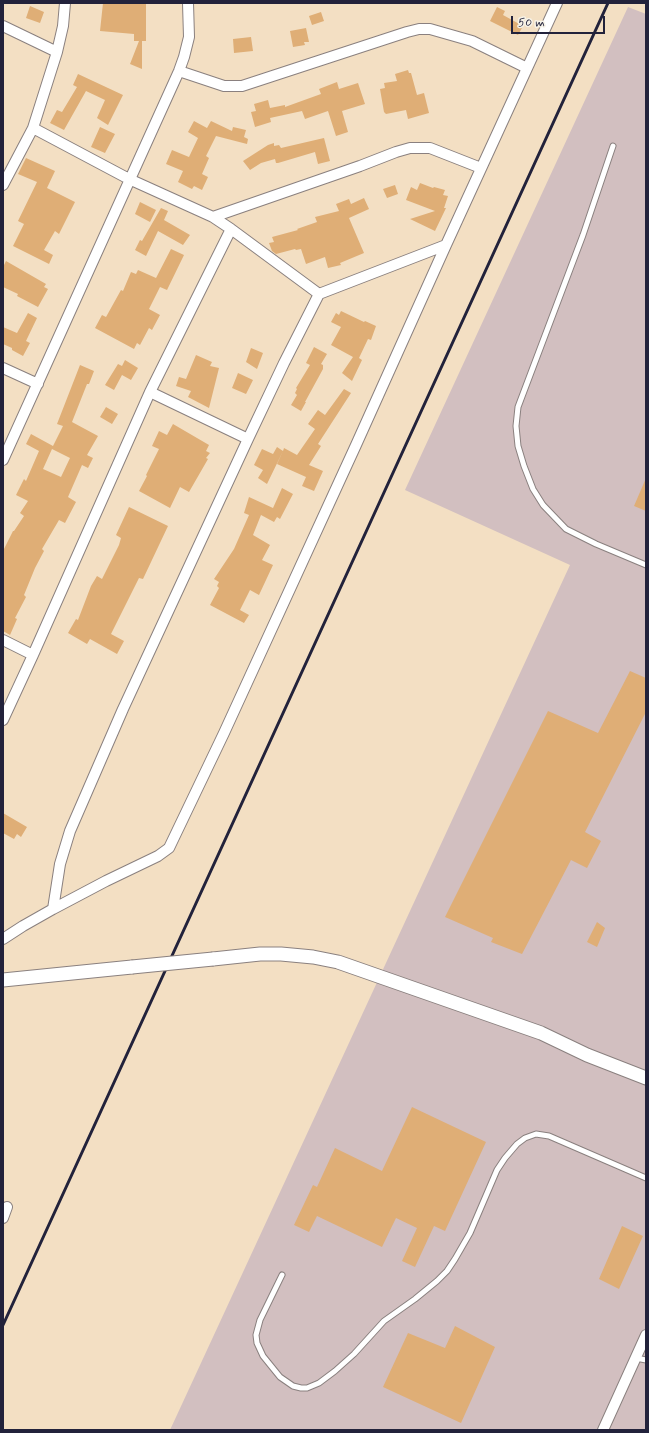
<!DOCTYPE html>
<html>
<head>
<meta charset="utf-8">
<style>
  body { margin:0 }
  #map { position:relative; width:649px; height:1433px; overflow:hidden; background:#f3dfc3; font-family:Mynerve,sans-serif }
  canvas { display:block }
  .frame { position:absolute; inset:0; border:4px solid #22223b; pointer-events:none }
  .scale { position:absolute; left:511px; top:16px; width:94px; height:18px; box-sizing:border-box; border:2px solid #22223b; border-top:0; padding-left:5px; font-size:12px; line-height:14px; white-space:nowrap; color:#22223b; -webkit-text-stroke:3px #f7f3e8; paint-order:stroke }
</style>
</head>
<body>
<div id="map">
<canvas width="649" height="1433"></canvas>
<div class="frame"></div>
<div class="scale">50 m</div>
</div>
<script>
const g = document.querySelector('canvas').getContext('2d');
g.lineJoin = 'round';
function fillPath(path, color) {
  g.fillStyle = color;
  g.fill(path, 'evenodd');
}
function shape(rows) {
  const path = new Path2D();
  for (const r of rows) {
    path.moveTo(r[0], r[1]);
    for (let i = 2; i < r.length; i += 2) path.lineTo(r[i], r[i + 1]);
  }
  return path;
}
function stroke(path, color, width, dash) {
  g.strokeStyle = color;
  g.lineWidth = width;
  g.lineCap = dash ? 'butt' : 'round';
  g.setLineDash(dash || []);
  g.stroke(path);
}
fillPath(shape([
  [628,7,646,14,646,1430,170,1430,570,565,405,490]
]), '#d2bfc0');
fillPath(shape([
  [103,3,146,3,146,41,142,41,142,69,130,64,139,41,134,41,134,34,100,31],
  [30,6,44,12,40,23,26,18],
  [497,7,505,11,503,15,523,26,518,35,490,21],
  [321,12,324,21,312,25,309,16],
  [306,28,309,42,304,42,305,45,293,47,290,31],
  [251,37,253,51,234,53,233,39],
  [408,70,409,73,411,73,417,95,424,93,429,113,408,119,406,110,386,114,384,112,380,89,385,88,384,83,397,81,395,74],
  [78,74,123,95,108,125,97,118,105,100,86,91,64,130,50,123,57,110,62,112,77,87,73,85],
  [337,82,339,89,358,83,365,104,342,111,348,132,336,136,328,111,305,119,302,111,270,118,271,122,255,127,251,112,256,111,254,104,268,100,270,108,285,105,285,107,321,94,319,89],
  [194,121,207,128,211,121,232,131,233,127,246,130,244,137,248,139,247,144,216,136,206,156,209,158,202,174,208,177,202,190,194,186,192,189,178,182,183,171,166,164,172,150,189,157,198,138,188,132],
  [100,127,115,134,105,153,91,147],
  [324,138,330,161,318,164,315,152,278,163,276,163,275,159,261,163,250,170,243,161,268,145,274,143,274,146,279,145,281,148],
  [26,158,55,171,47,188,75,202,59,234,55,231,44,250,53,255,49,264,13,246,24,224,18,221,37,182,18,174],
  [420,183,433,188,434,187,445,190,443,195,448,196,444,208,446,208,435,231,410,219,435,211,406,200,411,187,417,190],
  [395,185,398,194,387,198,383,189],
  [364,198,369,209,349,218,364,253,340,263,341,265,328,268,325,257,306,264,301,249,296,250,295,249,276,254,272,251,269,243,274,242,272,237,298,230,297,229,317,222,315,217,339,211,336,204,349,199,351,204],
  [140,202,156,210,150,222,135,214],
  [161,208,168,211,164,220,190,235,183,245,158,231,146,256,135,250,140,240,142,241],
  [171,249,184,255,167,290,160,287,149,309,160,315,152,330,149,328,140,345,137,343,134,349,95,328,102,315,106,317,121,290,123,291,131,272,136,274,138,270,156,278],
  [6,261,46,284,44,287,48,289,38,307,17,296,18,294,3,287,3,267],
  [341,311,364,322,365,321,376,326,371,340,368,339,359,358,362,360,352,381,342,373,353,357,331,345,341,327,331,322,336,313,339,315],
  [28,313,37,318,26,341,30,343,23,356,12,350,12,348,3,344,3,327,17,333],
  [314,347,327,354,321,364,323,365,323,369,305,402,306,402,301,411,291,405,297,395,295,393,297,389,296,388,310,365,306,363],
  [251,348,263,353,257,369,246,362],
  [196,355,212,362,210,366,219,368,209,408,188,397,191,391,176,386,179,377,186,379],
  [125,360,138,368,131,380,122,375,114,390,105,385,118,364,122,366],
  [80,365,94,371,89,384,87,384,72,422,98,436,87,455,93,458,88,468,82,465,68,497,76,502,65,523,59,520,42,549,44,551,35,568,24,595,26,597,15,618,17,619,10,635,3,631,3,551,13,531,14,531,24,516,20,513,28,501,16,495,24,479,26,481,39,451,26,444,31,434,53,446,63,426,57,424],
  [52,449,70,458,61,477,43,469],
  [238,373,253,380,246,394,232,388],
  [344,389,351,393,318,444,321,446,309,465,323,471,314,491,302,486,306,477,277,464,283,451,267,484,258,478,263,470,254,465,262,449,273,454,277,447,283,451,284,448,297,455,315,429,308,424,318,410,325,415],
  [106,407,118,414,112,424,100,417],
  [173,424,209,445,206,451,210,453,206,458,208,459,189,492,180,487,170,508,139,491,147,476,146,475,159,449,152,446,159,431,167,435],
  [646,478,646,511,634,506],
  [282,488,293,494,280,519,277,517,274,522,261,515,253,535,270,545,262,560,273,565,259,595,250,590,240,610,249,615,244,623,210,605,219,588,217,586,219,582,214,579,234,549,249,515,244,513,249,497,273,508],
  [129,507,168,526,143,579,139,578,111,634,124,641,117,654,90,639,87,644,68,633,76,619,78,620,91,586,97,576,102,579,119,545,121,538,116,535],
  [630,671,646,678,646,712,585,832,601,841,587,868,571,860,522,954,491,942,493,938,445,917,548,711,598,733],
  [3,813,27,827,21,837,17,834,14,839,3,833],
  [597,922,605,928,597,947,587,942],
  [412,1107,486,1142,445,1231,434,1226,415,1267,402,1261,417,1228,396,1218,382,1247,317,1216,309,1232,294,1225,313,1185,317,1187,335,1148,382,1171],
  [622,1226,643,1236,619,1289,599,1279],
  [455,1326,495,1347,461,1423,383,1387,408,1333,445,1348]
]), '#dfae76');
const service = shape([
  [613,146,583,235,518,407,516,426,518,446,524,466,533,489,543,505,566,529,596,544,646,565],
  [282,1275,260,1320,256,1335,257,1343,263,1356,280,1377,293,1386,301,1388,307,1388,319,1383,335,1371,354,1354,384,1321,415,1299,437,1281,447,1271,455,1259,470,1233,497,1170,505,1158,517,1144,525,1138,536,1134,549,1136,646,1178],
  [636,1358,646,1360]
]);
const minor = shape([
  [3,26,57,52],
  [179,71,224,86,242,86,407,32,419,29,430,29,472,41,527,68],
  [33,128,129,179,213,217,231,229,319,294,446,245],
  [3,185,33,128,57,52,63,26,65,3],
  [213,217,360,166,396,152,410,148,430,148,481,168],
  [3,368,38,384],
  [150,392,248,439],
  [3,460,179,71,184,57,189,37,188,3],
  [3,640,33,655],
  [3,720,33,655,150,392,231,229],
  [53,909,60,864,70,831,123,709,248,439,284,363,319,294],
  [3,939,23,926,53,909,106,881,158,856,169,848,224,733,356,445,446,245,557,3],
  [3,1218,7,1207],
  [603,1430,646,1335]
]);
const tertiary = shape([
  [213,959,260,954,281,954,313,957,338,962,541,1033,587,1055,646,1078],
  [3,980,132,967]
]);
stroke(service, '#8a807f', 7);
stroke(minor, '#8a807f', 12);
stroke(tertiary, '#8a807f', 15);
stroke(service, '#fff', 5);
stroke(minor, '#fff', 10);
stroke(tertiary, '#fff', 13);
stroke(shape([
  [3,1325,608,3]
]), '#22223b', 3);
const tertiaryBridge = shape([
  [132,967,213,959]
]);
stroke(tertiaryBridge, '#8a807f', 15, []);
stroke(tertiaryBridge, '#fff', 13);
</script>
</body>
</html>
